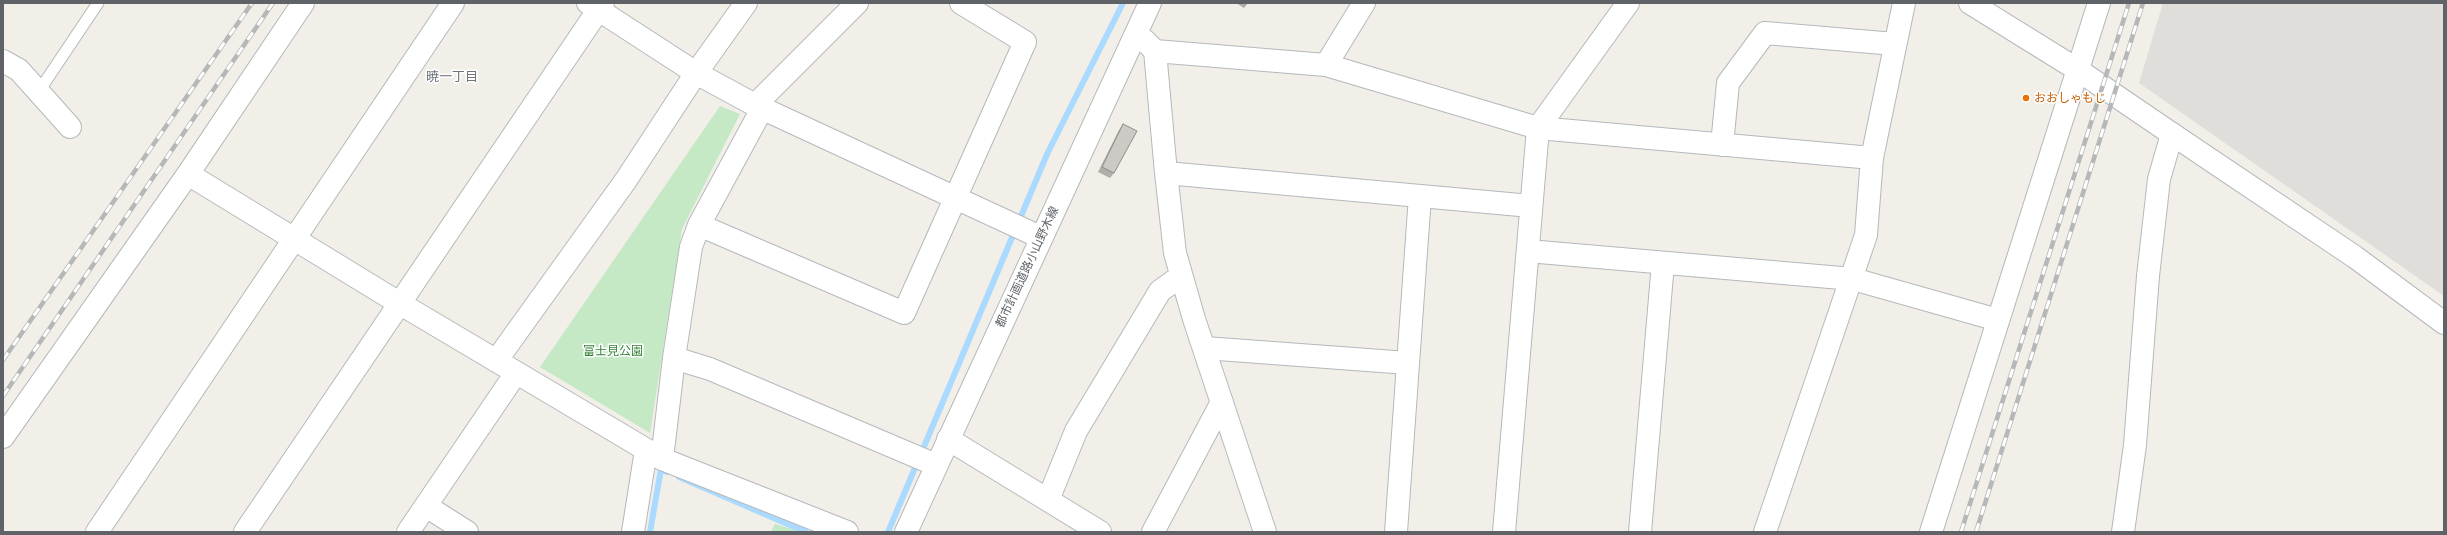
<!DOCTYPE html>
<html>
<head>
<meta charset="utf-8">
<style>
  body { margin:0 }
  #map { position:relative; width:2447px; height:535px; overflow:hidden; background:#f1efe8; font-family:Ubuntu,sans-serif }
  canvas { display:block }
  .frame { position:absolute; inset:0; border:4px solid #5f6368; pointer-events:none }
</style>
</head>
<body>
<div id="map">
<canvas width="2447" height="535"></canvas>
<div class="frame"></div>
</div>
<script>
const g = document.querySelector('canvas').getContext('2d');
g.lineJoin = 'round';
function fillPath(path, color) {
  g.fillStyle = color;
  g.fill(path, 'evenodd');
}
function shape(rows) {
  const path = new Path2D();
  for (const r of rows) {
    path.moveTo(r[0], r[1]);
    for (let i = 2; i < r.length; i += 2) path.lineTo(r[i], r[i + 1]);
  }
  return path;
}
function stroke(path, color, width, dash) {
  g.strokeStyle = color;
  g.lineWidth = width;
  g.lineCap = dash ? 'butt' : 'round';
  g.setLineDash(dash || []);
  g.stroke(path);
}
function drawText(font, color, halo, rows, align = 'center') {
  g.font = font + ' Ubuntu,"Noto Sans JP",sans-serif';
  g.lineWidth = 3;
  g.setLineDash([]);
  g.textBaseline = 'middle';
  g.strokeStyle = halo;
  g.fillStyle = color;
  for (const [text, x, y, turn = 0] of rows) {
    g.save();
    g.translate(x, y);
    g.rotate((+turn || 0) * Math.PI / 180);
    g.textAlign = isNaN(turn) ? turn : align;
    if (halo) g.strokeText(text, 0, 0);
    g.fillText(text, 0, 0);
    g.restore();
  }
}
fillPath(shape([
  [2163,3,2444,3,2444,296,2139,83]
]), '#e0deda');
fillPath(shape([
  [720,106,740,114,682,229,650,433,540,367],
  [775,524,802,532,771,532]
]), '#c5e8c5');
stroke(shape([
  [679,477,806,532],
  [650,532,661,469,667,472],
  [888,532,1048,152,1123,3]
]), '#aadaff', 6);
const service = shape([
  [39,91,98,3]
]);
const minor = shape([
  [588,3,696,73,755,105,1040,237],
  [1145,41,1155,51,1166,173,1175,253,1194,319,1265,532],
  [1155,51,1326,65,1538,128,1872,158],
  [3,61,19,70,70,127],
  [1326,65,1364,3],
  [755,105,857,3],
  [1722,145,1728,83,1765,33,1895,44],
  [1166,173,1531,206],
  [188,174,399,303,662,459,847,532],
  [699,225,904,313,1025,42,961,3],
  [1528,251,1853,279,1998,320],
  [1205,348,1408,363],
  [674,358,710,369,936,465],
  [496,361,626,180,696,73,746,3],
  [3,437,188,174,303,3],
  [948,439,1100,532],
  [662,459,674,358,691,247,699,225,763,107],
  [1048,500,1076,431,1160,291,1181,276],
  [426,506,467,532],
  [245,532,603,3],
  [408,532,516,373],
  [633,532,646,450],
  [1153,532,1222,402],
  [1396,532,1420,196],
  [1504,532,1538,128,1628,3],
  [1640,532,1663,263],
  [1765,532,1866,235,1872,158,1904,3],
  [2123,532,2135,445,2148,276,2159,179,2172,134]
]);
const tertiary = shape([
  [1970,3,2078,70,2172,134,2355,257,2444,323],
  [97,532,453,3],
  [906,532,1150,3],
  [1931,532,2099,3]
]);
stroke(service, '#b5b8bc', 13);
stroke(minor, '#b5b8bc', 24);
stroke(tertiary, '#b5b8bc', 24);
stroke(service, '#fff', 11);
stroke(minor, '#fff', 22);
stroke(tertiary, '#fff', 22);
const rail = shape([
  [3,360,252,3],
  [3,396,273,3],
  [1961,532,2129,3],
  [1976,532,2143,3]
]);
stroke(rail, '#b6b7b8', 4.5);
stroke(rail, '#fff', 3, [9]);
fillPath(shape([
  [1236,3,1248,3,1244,8],
  [1123,124,1114,173,1110,178,1098,172,1119,130]
]), '#afaea9');
const building = shape([
  [1123,124,1137,131,1114,173,1102,167,1123,124]
]);
fillPath(building, '#cccac5');
stroke(building, '#8f8d8a', 1);
for (const [x, y, r, color] of [
  [2026,98,4,"#e8710a"]
]) {
  const dot = new Path2D();
  dot.arc(x, y, r, 0, 2 * Math.PI);
  g.fillStyle = color;
  g.fill(dot);
  stroke(dot, '#fff', 1.5);
}
drawText('12px', '#c56008', '#fff', [
  ["おおしゃもじ",2034,98]
], 'left');
drawText('12px', '#5f6368', '#fff', [
  ["都市計画道路小山野木線",1027,267,-65]
]);
drawText('12px', '#348238', '#fff', [
  ["富士見公園",613,351]
]);
drawText('13px', '#70757a', '#fff', [
  ["暁一丁目",452,77]
]);
</script>
</body>
</html>
